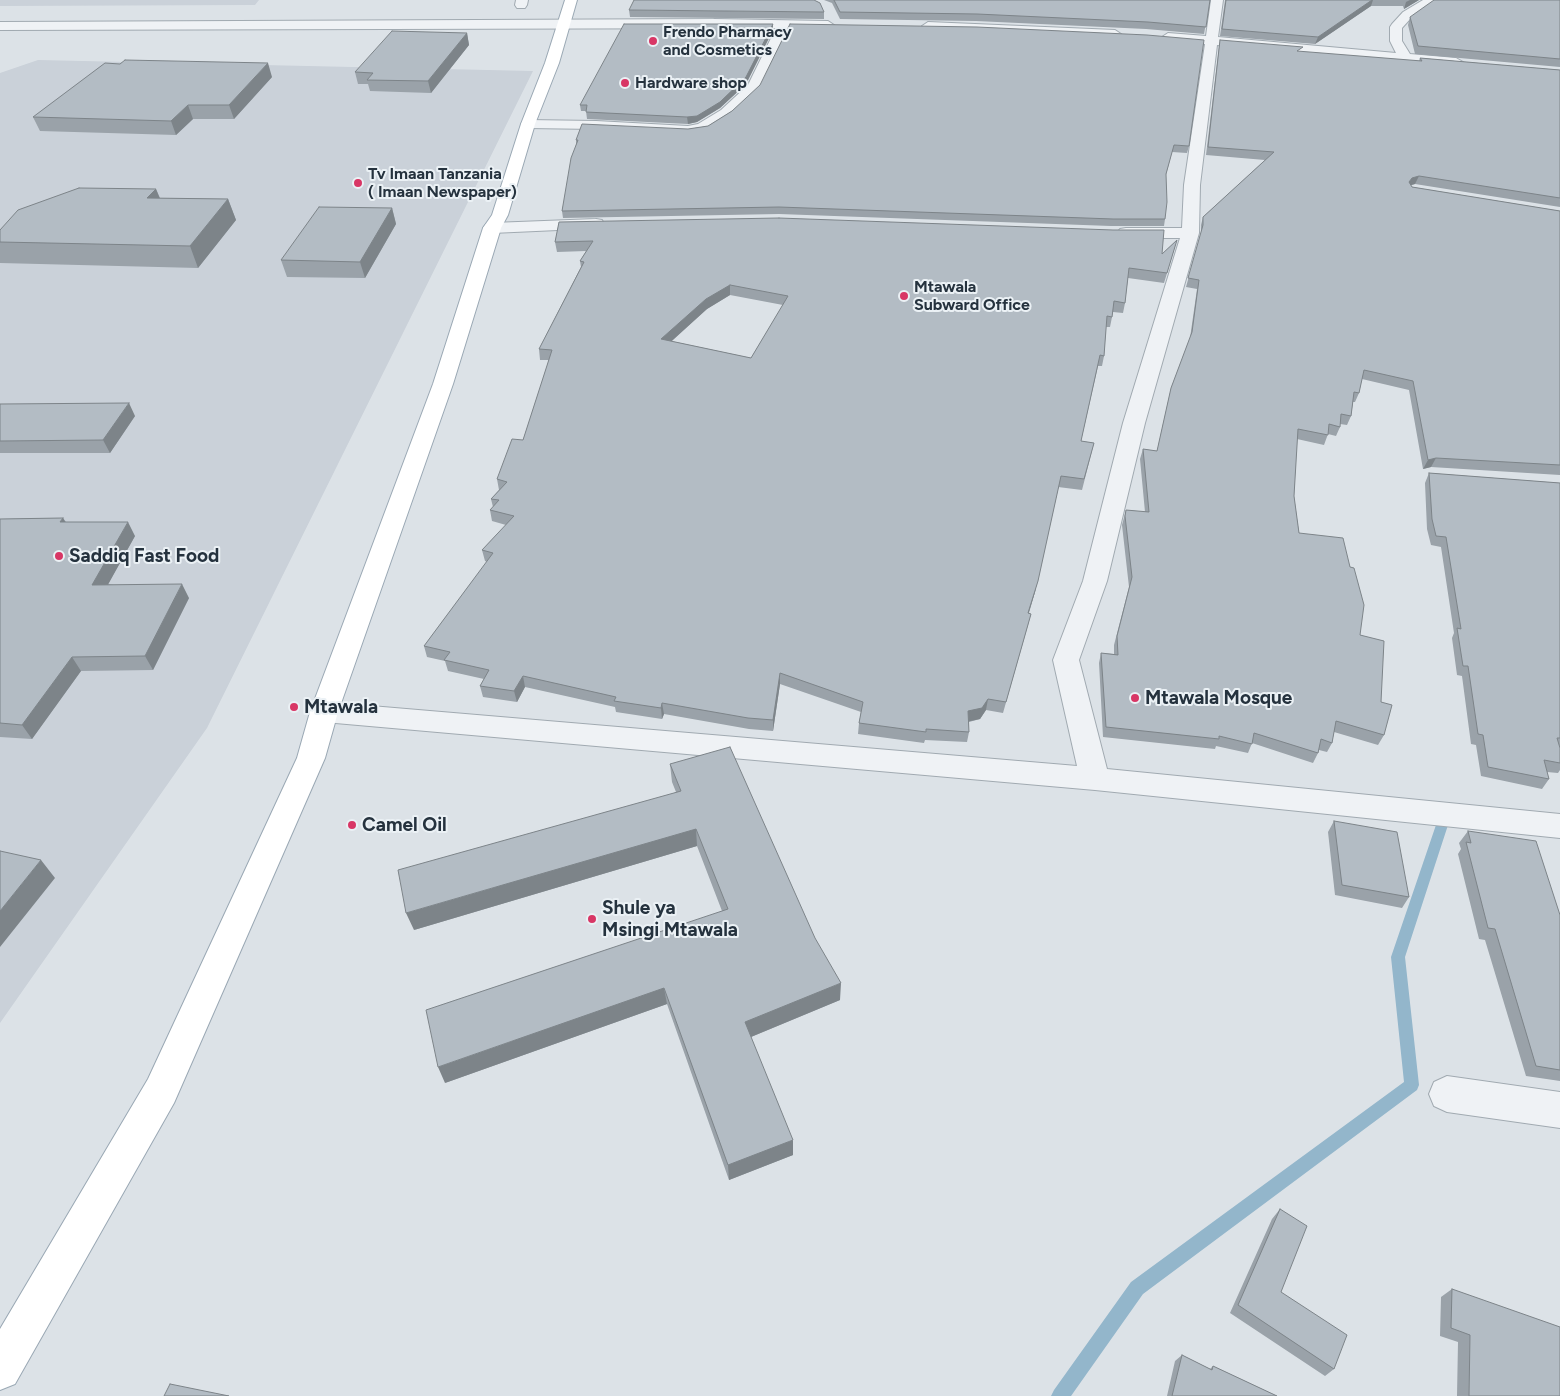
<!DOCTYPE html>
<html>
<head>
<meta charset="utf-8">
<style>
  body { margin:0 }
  canvas { display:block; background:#dce2e7 }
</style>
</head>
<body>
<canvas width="1560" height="1396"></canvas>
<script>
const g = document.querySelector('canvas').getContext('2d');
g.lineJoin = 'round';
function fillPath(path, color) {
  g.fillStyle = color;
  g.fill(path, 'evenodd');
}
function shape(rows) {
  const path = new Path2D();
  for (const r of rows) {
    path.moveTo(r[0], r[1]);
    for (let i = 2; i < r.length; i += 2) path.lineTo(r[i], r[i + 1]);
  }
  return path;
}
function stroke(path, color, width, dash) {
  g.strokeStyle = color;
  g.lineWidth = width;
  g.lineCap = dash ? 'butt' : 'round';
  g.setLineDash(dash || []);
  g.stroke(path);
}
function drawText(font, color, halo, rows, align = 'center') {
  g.font = font + ' Figtree,sans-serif';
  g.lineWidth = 4;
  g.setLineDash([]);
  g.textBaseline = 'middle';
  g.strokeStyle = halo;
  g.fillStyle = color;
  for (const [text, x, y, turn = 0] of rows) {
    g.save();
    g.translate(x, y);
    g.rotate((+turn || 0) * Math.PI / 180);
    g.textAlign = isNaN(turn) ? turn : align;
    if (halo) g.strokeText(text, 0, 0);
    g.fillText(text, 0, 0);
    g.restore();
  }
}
fillPath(shape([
  [0,0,259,0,255,5,0,6],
  [38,60,533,71,207,728,0,1023,0,73]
]), '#cad1d9');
fillPath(shape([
  [1443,817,1447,818,1449,822,1405,957,1419,1085,1417,1090,1143,1294,1071,1396,1051,1396,1054,1390,1131,1282,1404,1082,1391,957,1437,822,1439,818,1443,817]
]), '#93b6cb');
const minor = shape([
  [516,0,528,0,527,5,525,8,517,8,515,5,516,0],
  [1211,0,1223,0,1218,37,1396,53,1390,41,1390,27,1392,24,1403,12,1423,0,1438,0,1411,18,1402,28,1402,41,1410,54,1456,58,1463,62,1456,66,1217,45,1200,185,1199,233,1145,423,1107,581,1079,660,1107,769,1560,814,1560,838,1095,790,324,722,314,719,310,712,314,705,324,702,1077,766,1053,660,1083,581,1123,423,1180,238,1126,238,1120,237,1117,233,1120,229,1126,228,1182,228,1184,185,1205,44,1168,41,1162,37,1168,33,1206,36,1211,0],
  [714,19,828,21,834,25,828,29,789,28,759,90,731,116,707,131,688,134,596,129,528,128,523,127,521,124,523,121,528,120,596,121,688,126,698,124,721,110,748,85,776,28,0,30,0,22,714,19],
  [928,22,1115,30,1121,34,1115,38,924,29,922,26,928,22],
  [596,219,602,220,604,224,602,228,492,233,486,232,483,228,486,224,492,223,596,219],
  [1447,1076,1560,1092,1560,1128,1447,1112,1434,1106,1429,1094,1434,1082,1447,1076]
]);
const major = shape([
  [565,0,577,0,559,63,535,124,508,215,501,228,453,384,338,712,325,758,174,1103,15,1384,0,1390,0,1329,148,1079,297,758,310,712,433,384,483,228,492,215,521,124,545,63,565,0]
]);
stroke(minor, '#a1aab1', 2);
stroke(major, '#9aa8b4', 2);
fillPath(minor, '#eff2f5');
fillPath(major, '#fff');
fillPath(shape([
  [824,0,1210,0,1204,34,1146,29,976,21,840,19,832,3],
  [1225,0,1419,0,1404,9,1403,6,1371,6,1315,44,1220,36],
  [1560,0,1560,67,1415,54,1408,25,1410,17],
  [629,10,824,12,824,19,630,17],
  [773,24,773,30,746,84,720,108,697,122,688,124,587,119,586,111,581,111,580,105],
  [467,33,469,45,431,93,370,91,368,84,358,84,355,72],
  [1220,40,1301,52,1419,61,1420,58,1560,70,1560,207,1415,184,1411,185,1412,187,1560,211,1560,475,1431,467,1423,469,1409,390,1362,379,1359,393,1355,402,1353,402,1351,416,1347,425,1340,424,1340,427,1336,436,1328,434,1324,445,1297,439,1294,496,1299,533,1360,635,1381,702,1384,735,1378,745,1334,732,1332,743,1327,752,1319,750,1318,753,1313,763,1252,743,1248,753,1216,746,1215,749,1103,737,1099,663,1101,653,1114,654,1114,645,1129,587,1122,525,1126,510,1145,512,1140,459,1143,449,1157,451,1171,388,1190,338,1197,289,1186,287,1201,233,1201,225,1203,217,1265,160,1206,155,1219,47],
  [272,77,234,119,193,119,176,135,40,131,33,117],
  [732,111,1189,146,1187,153,1172,152,1166,175,1165,219,1164,226,1111,226,779,214,563,218,562,211,576,145,576,140,688,129,708,126],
  [156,189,160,198,228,199,236,220,198,268,0,263,0,230],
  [392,208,396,224,365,278,287,277,281,260],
  [559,222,1162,254,1177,240,1164,283,1128,278,1125,303,1123,313,1113,312,1110,327,1106,327,1104,356,1102,366,1098,366,1081,441,1094,443,1082,490,1058,487,1035,592,1029,613,1031,614,1028,625,1003,713,986,710,980,719,969,722,969,732,967,742,925,740,924,743,858,734,859,723,861,712,780,684,773,731,749,729,664,714,662,719,616,712,615,707,525,687,517,702,483,697,480,686,484,679,448,671,445,661,427,657,424,646,487,562,485,561,482,550,506,525,492,521,490,510,493,507,491,499,499,490,497,479,523,440,549,360,540,360,539,349,581,267,580,261,586,251,557,252,555,242],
  [730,295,783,305,751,358,671,341,707,309],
  [0,404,135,416,110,453,0,453],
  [1429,473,1560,483,1560,770,1558,773,1547,772,1549,779,1542,789,1481,776,1476,745,1471,744,1462,676,1457,675,1452,638,1454,633,1441,547,1431,545,1427,529,1425,483],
  [63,518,66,522,135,536,108,584,189,598,153,670,81,671,32,739,0,737,0,519],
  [670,764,840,1000,751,1037,793,1155,729,1180,667,1004,445,1083,722,911,697,846,414,930,676,792,672,782],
  [1334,821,1409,897,1402,908,1335,895,1328,832],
  [1468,831,1560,915,1560,1081,1526,1076,1485,940,1479,939,1458,854,1461,849,1459,843],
  [1280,1209,1281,1292,1334,1369,1325,1376,1230,1313,1272,1219],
  [1452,1289,1560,1396,1457,1396,1458,1342,1440,1336,1441,1297],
  [1182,1355,1210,1369,1213,1366,1277,1396,1167,1396,1175,1361]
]), '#9aa2a9');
fillPath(shape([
  [1372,0,1373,0,1371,6,1315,44,1318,37],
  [1410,0,1419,0,1404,9,1406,2],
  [773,24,773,30,746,84,720,108,697,122,688,124,687,117],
  [467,33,469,45,431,93,428,81],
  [268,63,272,77,234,119,229,105],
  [188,105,193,119,176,135,171,121],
  [1419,176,1415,184,1408,186,1409,182,1412,178],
  [156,189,164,209,147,198],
  [228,199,236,220,198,268,190,246],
  [392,208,396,224,365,278,360,262],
  [730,285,730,295,707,309,662,350,661,339,706,299],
  [129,403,135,416,110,453,103,440],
  [1436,458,1431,467,1423,469,1428,460],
  [1061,476,1035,592,1025,624],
  [63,518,71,532,60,522],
  [128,522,135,536,100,599,92,585],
  [182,584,189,598,153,670,145,656],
  [72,657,81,671,32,739,22,725],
  [780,673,780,684,773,731,773,720],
  [523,676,525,687,517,702,514,691],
  [988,699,986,710,980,719,966,722,968,711],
  [662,703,664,714,662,719,661,708],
  [696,829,697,846,414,930,406,913],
  [41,860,55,878,0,947,0,911],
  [841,983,840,1000,746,1039,745,1022],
  [664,988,667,1004,445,1083,438,1067],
  [793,1140,793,1155,729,1180,728,1165]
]), '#7d8489');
const building = shape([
  [634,0,814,0,820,3,824,12,629,10,634,0],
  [834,0,1210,0,1206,27,1148,22,977,14,840,12,834,0],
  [1226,0,1372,0,1318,37,1222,29,1226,0],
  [1434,0,1560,0,1560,59,1418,46,1410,17,1434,0],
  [624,24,773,24,746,77,720,102,697,116,687,117,586,112,587,105,580,105,624,24],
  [790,24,977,27,1147,35,1204,40,1189,146,1174,145,1166,174,1167,202,1165,219,1113,219,779,207,562,211,571,158,578,140,576,140,582,124,688,129,708,126,732,111,760,85,790,24],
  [392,31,467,33,428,81,367,80,373,73,355,72,392,31],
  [1220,40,1303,47,1297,51,1422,61,1420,58,1560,70,1560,198,1419,176,1412,178,1409,182,1412,187,1560,211,1560,465,1436,458,1428,460,1413,381,1364,370,1359,393,1354,392,1351,416,1341,414,1340,427,1329,424,1328,435,1298,429,1294,496,1299,533,1343,538,1350,567,1354,568,1364,605,1360,635,1384,641,1381,702,1392,705,1384,735,1336,721,1332,743,1321,739,1318,753,1254,733,1252,744,1219,736,1219,739,1106,727,1101,653,1118,655,1117,636,1132,577,1125,516,1126,510,1149,512,1143,449,1157,451,1171,388,1192,332,1199,280,1188,278,1203,225,1203,217,1274,152,1208,147,1220,40],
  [125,60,268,63,229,105,188,105,171,121,33,117,105,63,120,64,125,60],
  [79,188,156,189,147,198,228,199,190,246,0,242,0,230,18,210,79,188],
  [319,207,392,208,360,262,281,260,319,207],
  [779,218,1113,230,1164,230,1162,254,1177,240,1167,273,1129,268,1125,303,1114,301,1112,317,1107,316,1104,356,1100,355,1081,441,1094,443,1084,479,1061,476,1038,581,1028,613,1031,614,1006,702,988,699,982,708,968,711,969,732,926,729,926,732,859,723,863,702,780,673,773,720,748,718,662,703,661,708,614,701,616,697,523,676,514,691,480,686,489,670,444,660,450,652,424,646,493,553,482,550,514,516,490,510,499,500,491,499,507,482,497,479,512,439,523,440,552,350,539,349,584,262,580,261,593,241,555,242,559,222,779,218],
  [730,285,788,296,751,358,661,339,706,299,730,285],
  [129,403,103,440,0,441,0,404,129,403],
  [1429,473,1560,483,1560,738,1557,738,1560,748,1560,763,1544,760,1549,779,1488,767,1483,735,1478,734,1468,666,1463,666,1457,628,1461,629,1446,537,1436,536,1432,519,1429,473],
  [63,518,60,522,128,522,92,585,182,584,145,656,72,657,22,725,0,723,0,519,63,518],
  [730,747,815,938,841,983,745,1022,793,1140,728,1165,664,988,438,1067,426,1010,728,909,696,829,406,913,398,870,681,791,670,764,730,747],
  [1334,821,1397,832,1409,897,1342,885,1334,821],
  [1468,831,1536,841,1560,915,1560,1070,1536,1066,1495,929,1488,928,1466,842,1471,843,1468,831],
  [0,851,41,860,0,911,0,851],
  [1280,1209,1307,1226,1281,1292,1347,1335,1334,1369,1238,1305,1280,1209],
  [1452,1289,1560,1327,1560,1396,1469,1396,1470,1335,1451,1328,1452,1289],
  [1182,1355,1212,1370,1213,1366,1277,1396,1172,1396,1182,1355],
  [170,1384,229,1396,164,1396,170,1384]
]);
fillPath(building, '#b3bcc4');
stroke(building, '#7d8489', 1);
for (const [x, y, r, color] of [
  [653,41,5,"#d83665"],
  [625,83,5,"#d83665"],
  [358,183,5,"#d83665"],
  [904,296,5,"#d83665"],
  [59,556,5,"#d83665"],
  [1135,698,5,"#d83665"],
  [294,707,5,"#d83665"],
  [352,825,5,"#d83665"],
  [592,919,5,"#d83665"]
]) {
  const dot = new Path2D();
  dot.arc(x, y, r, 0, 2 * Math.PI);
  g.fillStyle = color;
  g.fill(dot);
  stroke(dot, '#ebf1f5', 2);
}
drawText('bold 16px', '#25323e', '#ebf1f5', [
  ["Frendo Pharmacy",663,32],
  ["and Cosmetics",663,50],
  ["Hardware shop",635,83],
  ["Tv Imaan Tanzania",368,174],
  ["( Imaan Newspaper)",368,192],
  ["Mtawala",914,287],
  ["Subward Office",914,305]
], 'left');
drawText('bold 19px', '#25323e', '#ebf1f5', [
  ["Saddiq Fast Food",69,556],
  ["Mtawala Mosque",1145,698],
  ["Mtawala",304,707],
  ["Camel Oil",362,825],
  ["Shule ya",602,908],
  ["Msingi Mtawala",602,930]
], 'left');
</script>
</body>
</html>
